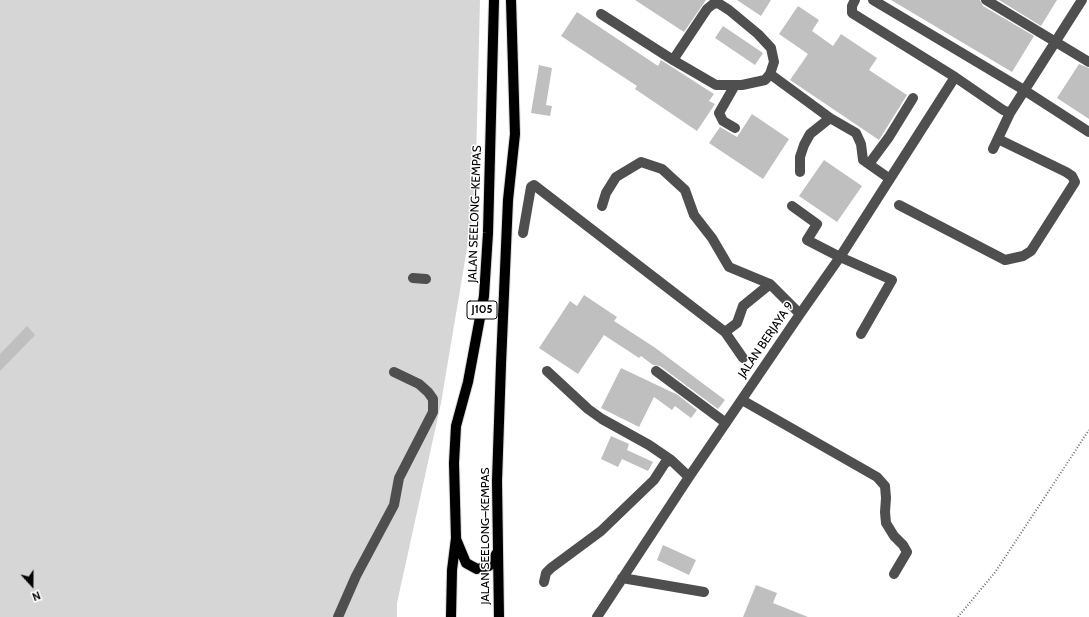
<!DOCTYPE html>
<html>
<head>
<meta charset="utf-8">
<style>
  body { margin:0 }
  #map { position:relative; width:1089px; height:617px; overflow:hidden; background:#fff; font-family:Cabin,sans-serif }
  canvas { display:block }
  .north { position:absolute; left:12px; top:565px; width:40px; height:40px; -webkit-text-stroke:3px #fff; paint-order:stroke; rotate:159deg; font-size:11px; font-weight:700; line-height:16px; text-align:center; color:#000 }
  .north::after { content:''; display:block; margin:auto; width:14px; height:18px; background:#000; clip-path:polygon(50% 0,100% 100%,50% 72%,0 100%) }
</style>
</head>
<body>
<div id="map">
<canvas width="1089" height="617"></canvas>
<div class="north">N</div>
</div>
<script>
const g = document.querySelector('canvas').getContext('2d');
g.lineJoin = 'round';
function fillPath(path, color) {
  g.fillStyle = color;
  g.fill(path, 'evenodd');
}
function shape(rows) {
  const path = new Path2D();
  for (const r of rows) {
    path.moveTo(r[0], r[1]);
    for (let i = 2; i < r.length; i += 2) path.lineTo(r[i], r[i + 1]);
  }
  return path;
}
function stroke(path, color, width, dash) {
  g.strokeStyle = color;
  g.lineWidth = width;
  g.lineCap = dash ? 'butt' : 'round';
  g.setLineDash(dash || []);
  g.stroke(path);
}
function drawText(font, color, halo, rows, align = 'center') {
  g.font = font + ' Cabin,sans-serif';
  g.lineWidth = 3;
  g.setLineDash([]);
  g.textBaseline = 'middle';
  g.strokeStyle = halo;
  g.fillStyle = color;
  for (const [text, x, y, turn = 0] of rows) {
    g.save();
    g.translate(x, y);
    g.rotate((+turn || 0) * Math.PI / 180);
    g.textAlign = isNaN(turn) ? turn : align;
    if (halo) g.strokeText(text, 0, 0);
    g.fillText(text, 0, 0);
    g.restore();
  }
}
fillPath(shape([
  [0,0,480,0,475,201,441,403,397,603,397,617,0,617]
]), '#d6d6d6');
fillPath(shape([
  [635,0,706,0,684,32],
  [737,0,771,0,761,16],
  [891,0,980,0,983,6,1034,36,1012,72],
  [999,0,1057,0,1041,26],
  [798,6,819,20,812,31,833,46,841,34,877,58,869,70,907,95,879,140,790,80,808,54,779,34],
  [577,12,658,66,661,60,714,94,709,101,715,104,697,131,635,89,637,86,561,36],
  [723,26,763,53,755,65,715,38],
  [1079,64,1089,68,1089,119,1057,98],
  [539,65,552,68,546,105,552,106,550,116,531,113],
  [752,114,789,139,763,179,709,143,720,127,737,137],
  [824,160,862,186,837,222,799,196],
  [584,295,617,317,614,321,654,347,725,400,718,409,660,366,653,365,641,356,639,358,604,335,578,374,539,348,570,301,577,306],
  [27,326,35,335,0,371,0,354],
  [621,368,678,395,697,410,691,418,675,406,672,410,654,397,639,427,601,408],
  [611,436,629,444,627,450,653,462,648,471,622,459,618,467,601,459],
  [663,545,696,560,689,575,657,560],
  [756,585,777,593,773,603,808,617,743,617]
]), '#bfbfbf');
const major = shape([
  [456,539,466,563,477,569,489,566,498,551],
  [451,617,452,570,456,538,454,463,456,426,468,382,484,296,488,233,494,0],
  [499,617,497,481,501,364,508,200,515,134,511,0]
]);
stroke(major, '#dbdbdb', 12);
stroke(shape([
  [958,617,996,571,1089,430]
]), '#717171', 2, [1, 2]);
stroke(shape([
  [855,0,852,6,852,13,955,77,1003,110,1010,113,1082,0],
  [873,0,1024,90,1089,132],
  [986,0,1089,62],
  [601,14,673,60,716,85,742,85,765,80,770,74,774,62,771,48,758,34,729,10,718,3,713,4,707,9,673,60],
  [770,74,830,118,856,133,861,144,863,160,890,179],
  [735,85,719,113,723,121,735,128],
  [993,149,1010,113],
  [869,164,889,137,913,98],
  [800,172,800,157,804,145,810,134,830,118],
  [899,205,1005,260,1023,256,1031,251,1075,182,1072,176,1066,172,998,139],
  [602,206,606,193,616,177,641,162,662,169,685,190,694,215,712,238,729,267,770,284],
  [792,206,817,224,807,240,840,257,892,280,861,334],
  [523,233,531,187,534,185,725,332,737,323,743,306,770,284,800,314],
  [413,278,426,279],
  [725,332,743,358],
  [547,371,588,409,602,419,649,445,671,460],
  [656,371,726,423],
  [742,400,877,477,885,486,886,498,885,512,886,523,894,536,903,545,907,552,894,574],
  [622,578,704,592],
  [544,582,546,573,551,568,601,531,654,480,665,463,671,460,689,477],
  [338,617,356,576,394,505,399,478,433,412,433,399,428,392,419,384,394,372],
  [597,617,689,477,800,314,840,257,955,77]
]), '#4f4f4f', 10);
stroke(major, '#000', 10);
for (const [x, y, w] of [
  [482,310,30]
]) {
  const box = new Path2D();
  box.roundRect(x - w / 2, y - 9, w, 18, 3);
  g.fillStyle = '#fff';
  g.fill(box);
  stroke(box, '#000', 1);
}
drawText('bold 11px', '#000', null, [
  ["J105",482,310]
]);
drawText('12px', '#000', '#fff', [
  ["JALAN SEELONG–KEMPAS",475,214,-88],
  ["JALAN BERJAYA 9",766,340,-56],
  ["JALAN SEELONG–KEMPAS",485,536,-90]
]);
</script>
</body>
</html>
